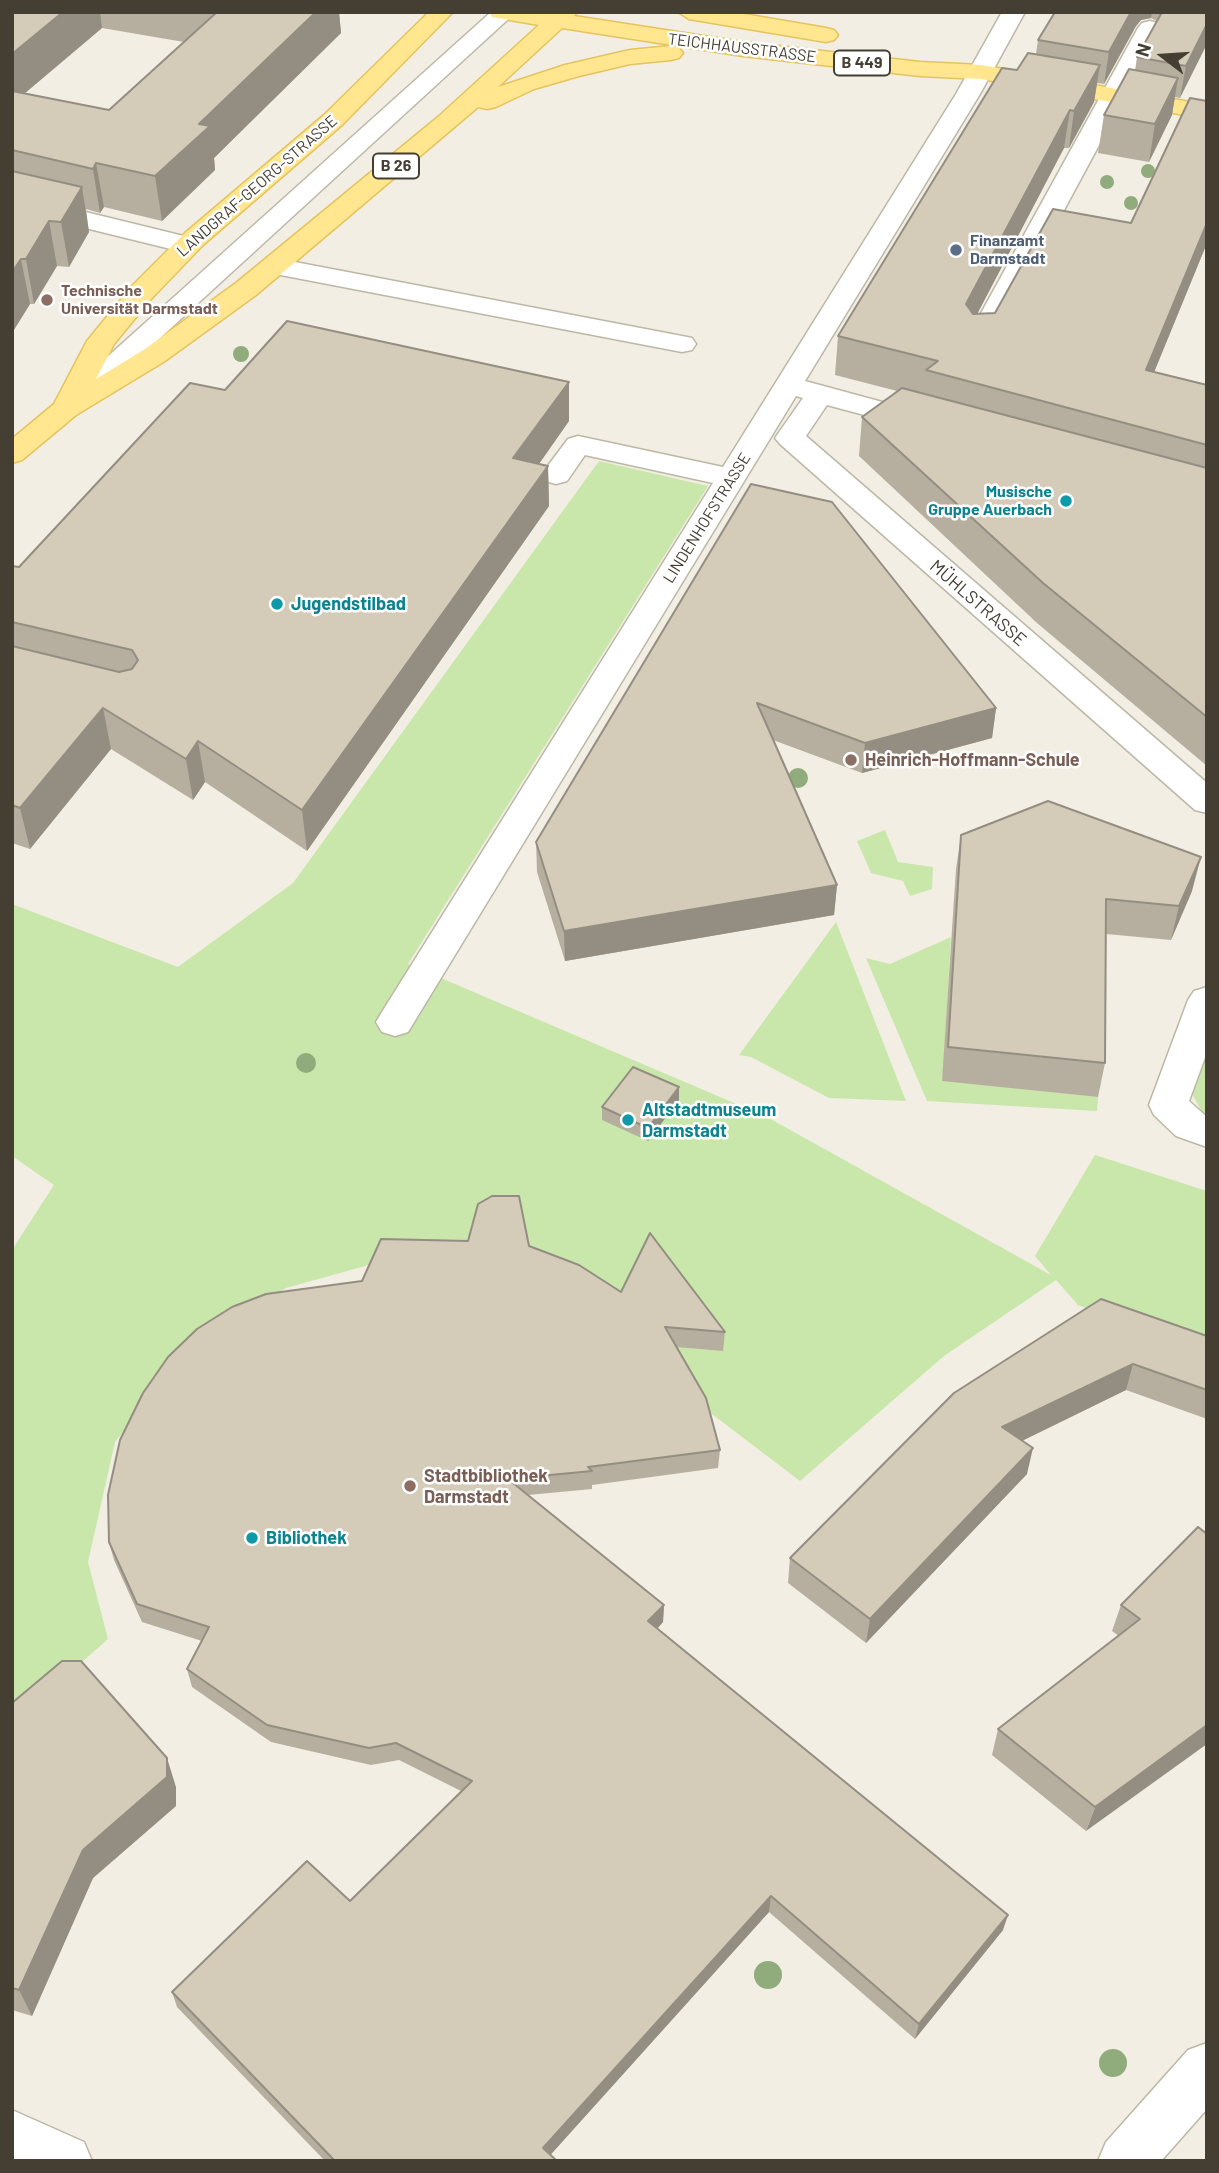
<!DOCTYPE html>
<html>
<head>
<meta charset="utf-8">
<style>
  body { margin:0 }
  #map { position:relative; width:1219px; height:2173px; overflow:hidden; background:#f2eee3; font-family:Barlow,sans-serif }
  canvas { display:block }
  .frame { position:absolute; inset:0; border:14px solid #443e33; pointer-events:none }
  .north { position:absolute; left:1128px; top:21px; width:70px; height:70px; -webkit-text-stroke:5px #fff; paint-order:stroke; rotate:287deg; font-size:19px; font-weight:700; line-height:28px; text-align:center; color:#443e33 }
  .north::after { content:''; display:block; margin:auto; width:24px; height:32px; background:#443e33; clip-path:polygon(50% 0,100% 100%,50% 72%,0 100%) }
</style>
</head>
<body>
<div id="map">
<canvas width="1219" height="2173"></canvas>
<div class="frame"></div>
<div class="north">N</div>
</div>
<script>
const g = document.querySelector('canvas').getContext('2d');
g.lineJoin = 'round';
function fillPath(path, color) {
  g.fillStyle = color;
  g.fill(path, 'evenodd');
}
function shape(rows) {
  const path = new Path2D();
  for (const r of rows) {
    path.moveTo(r[0], r[1]);
    for (let i = 2; i < r.length; i += 2) path.lineTo(r[i], r[i + 1]);
  }
  return path;
}
function stroke(path, color, width, dash) {
  g.strokeStyle = color;
  g.lineWidth = width;
  g.lineCap = dash ? 'butt' : 'round';
  g.setLineDash(dash || []);
  g.stroke(path);
}
function drawText(font, color, halo, rows, align = 'center') {
  g.font = font + ' Barlow,sans-serif';
  g.lineWidth = 5;
  g.setLineDash([]);
  g.textBaseline = 'middle';
  g.strokeStyle = halo;
  g.fillStyle = color;
  for (const [text, x, y, turn = 0] of rows) {
    g.save();
    g.translate(x, y);
    g.rotate((+turn || 0) * Math.PI / 180);
    g.textAlign = isNaN(turn) ? turn : align;
    if (halo) g.strokeText(text, 0, 0);
    g.fillText(text, 0, 0);
    g.restore();
  }
}
fillPath(shape([
  [599,461,708,486,408,964,767,1117,1051,1275,1035,1256,1095,1155,1207,1191,1207,1355,1078,1305,1056,1280,944,1356,800,1481,692,1399,383,1261,286,1288,187,1350,115,1442,88,1562,108,1639,12,1724,12,1250,54,1185,12,1156,12,904,178,967,293,883],
  [885,830,898,862,933,867,932,889,910,896,903,881,871,873,857,841],
  [836,922,906,1101,829,1098,751,1057,739,1055],
  [951,937,943,1080,1098,1097,1097,1111,927,1101,866,958,890,964],
  [1207,1045,1207,1114,1202,1112,1189,1088]
]), '#c9e7ab');
const minor = shape([
  [491,12,516,12,76,415,66,418,56,415,52,409,56,403,491,12],
  [1002,12,1025,12,980,94,805,381,934,416,938,422,934,428,924,431,827,405,806,436,1207,783,1207,813,1195,810,780,444,775,438,803,398,796,396,408,1032,395,1036,382,1032,376,1022,382,1012,713,483,585,455,567,481,556,484,545,481,541,475,568,439,578,436,723,467,956,94,1002,12],
  [1150,21,1158,23,1162,28,992,344,988,350,968,350,964,344,1138,28,1142,23,1150,21],
  [12,194,196,239,200,245,196,251,187,253,12,210,12,194],
  [274,258,682,336,692,338,696,344,692,350,682,352,265,272,261,266,265,260,274,258],
  [1207,987,1207,1052,1189,1101,1207,1117,1207,1147,1176,1136,1154,1115,1149,1105,1188,1000,1194,991,1207,987],
  [1207,2043,1207,2109,1161,2161,1098,2161,1106,2142,1188,2050,1207,2043],
  [12,2110,84,2142,92,2161,12,2161,12,2110]
]);
const major = shape([
  [429,12,453,12,342,125,203,245,152,298,114,344,96,379,145,349,236,283,438,117,539,25,492,17,489,12,577,12,574,16,743,42,920,62,981,65,1207,105,1207,119,981,79,920,76,743,56,562,28,498,87,565,65,630,50,671,46,679,48,683,53,679,58,671,60,630,64,579,76,534,89,496,107,487,109,478,107,256,295,165,361,76,415,22,460,12,463,12,439,54,404,87,341,132,286,185,233,324,115,429,12],
  [678,12,732,12,826,28,834,30,838,35,834,40,826,42,689,19,678,12]
]);
stroke(minor, '#bdb7a6', 3);
stroke(major, '#e4c45f', 3);
fillPath(minor, '#fff');
fillPath(major, '#ffe68f');
g.fillStyle = '#90ac7c';
for (const [x, y, r] of [
  [1148,171,7],
  [1107,182,7],
  [1131,203,7],
  [241,354,8],
  [798,778,10],
  [306,1063,10],
  [768,1975,14],
  [1113,2063,14]
]) {
  g.beginPath();
  g.arc(x, y, r, 0, 2 * Math.PI);
  g.fill();
}
fillPath(shape([
  [12,12,339,12,341,33,214,158,215,170,162,221,104,207,100,213,86,209,89,232,69,267,57,266,34,304,30,304,12,333],
  [102,28,184,42,109,110,24,94],
  [1055,12,1207,12,1180,98,1175,97,1172,115,1149,162,1098,153,1104,115,1135,71,1137,57,1157,21,1151,18,1141,20,1136,26,1104,84,1097,83,1094,102,1069,148,1064,148,977,314,995,313,1207,243,1154,372,1207,385,1207,766,1037,623,859,456,862,417,897,391,835,375,838,336,1017,70,1036,54,1038,40],
  [225,390,569,421,539,464,548,466,549,506,307,851,205,782,193,800,111,749,30,849,12,843,12,566,19,567],
  [751,484,996,708,992,738,862,773,773,740,837,885,834,915,565,961,537,872,536,842],
  [961,835,1192,891,1171,940,1106,934,1105,1063,1098,1097,942,1081,956,869],
  [679,1100,648,1141,602,1120,602,1107],
  [529,1246,621,1292,725,1332,723,1351,676,1347,720,1450,718,1468,592,1485,592,1489,528,1495,664,1605,663,1622,657,1629,1003,1930,915,2039,769,1912,550,2155,557,2161,325,2161,177,2007,172,1992,350,1901,461,1791,399,1760,371,1765,271,1742,192,1687,187,1669,202,1641,142,1622,114,1560,109,1542,362,1281],
  [1101,1299,1207,1336,1207,1419,1126,1390,1022,1441,1027,1474,866,1643,788,1583,790,1558],
  [1198,1527,1086,1831,992,1755,998,1729,1119,1636,1112,1631,1121,1605],
  [12,1703,176,1787,176,1806,93,1878,32,2016,12,2010]
]), '#b6af9f');
fillPath(shape([
  [63,12,100,12,102,28,12,104,12,54],
  [316,12,339,12,341,33,214,158,215,170,162,221,155,176,199,124],
  [1131,12,1152,12,1151,18,1141,20,1136,26,1104,84,1109,52],
  [1207,24,1207,44,1180,98,1186,66],
  [1100,65,1094,102,1069,148,1074,111],
  [1178,78,1172,115,1149,162,1155,124],
  [1070,110,1064,148,962,343,966,304],
  [96,163,104,207,100,213,93,169],
  [82,187,89,232,69,267,61,222],
  [49,221,57,266,34,304,26,259],
  [1207,223,1207,243,1139,409,1146,370],
  [21,259,30,304,12,333,12,272],
  [569,382,569,421,515,498,513,458],
  [548,466,549,506,307,851,302,810],
  [103,708,111,749,30,849,20,808],
  [996,708,992,738,862,773,865,743],
  [198,741,205,782,193,800,186,759],
  [1201,857,1192,891,1171,940,1179,906],
  [837,885,834,915,565,961,564,931],
  [679,1087,679,1100,648,1141,648,1128],
  [1133,1364,1126,1390,997,1453,1002,1427],
  [1033,1448,1027,1474,866,1643,870,1619],
  [664,1605,663,1622,648,1639,648,1621],
  [1207,1725,1207,1744,1086,1831,1095,1807],
  [167,1758,176,1787,176,1806,93,1878,32,2016,19,1990,83,1850],
  [771,1896,769,1912,545,2161,543,2148],
  [1008,1915,1003,1930,915,2039,919,2024]
]), '#948e82');
const building = shape([
  [12,12,63,12,12,54,12,12],
  [217,12,316,12,199,124,210,126,155,176,96,163,93,169,12,150,12,91,109,110,217,12],
  [1055,12,1131,12,1109,52,1038,40,1055,12],
  [1162,12,1207,12,1207,24,1186,66,1137,57,1162,12],
  [1028,53,1100,65,1074,111,1070,110,966,304,973,314,995,313,1053,209,1131,223,1190,98,1207,101,1207,223,1146,370,1207,385,1207,445,926,370,938,361,838,336,1002,68,1017,70,1028,53],
  [1129,69,1178,78,1155,124,1104,115,1129,69],
  [12,171,82,187,61,222,49,221,26,259,21,259,12,272,12,171],
  [287,321,569,382,513,458,548,466,302,810,198,741,186,759,103,708,20,808,12,805,12,646,119,672,132,669,138,660,132,650,12,622,12,566,19,567,190,383,225,390,287,321],
  [902,388,1207,468,1207,717,1043,583,862,417,902,388],
  [751,484,832,502,996,708,865,743,757,703,837,885,564,931,536,842,751,484],
  [1048,801,1201,857,1179,906,1106,899,1105,1063,948,1047,961,835,1048,801],
  [633,1067,679,1087,648,1128,602,1107,633,1067],
  [492,1196,519,1196,529,1246,579,1265,621,1292,650,1233,725,1332,665,1327,706,1398,720,1450,588,1467,592,1471,508,1479,664,1605,648,1621,1008,1915,919,2024,771,1896,543,2148,557,2161,335,2161,172,1992,307,1861,350,1901,472,1781,396,1743,369,1748,267,1725,187,1669,209,1627,137,1604,109,1542,108,1495,120,1440,143,1393,168,1357,197,1329,232,1307,266,1294,362,1281,381,1239,468,1241,478,1204,492,1196],
  [1101,1299,1207,1336,1207,1390,1133,1364,1002,1427,1033,1448,870,1619,790,1558,954,1393,1101,1299],
  [1198,1527,1207,1534,1207,1725,1095,1807,998,1729,1140,1619,1121,1605,1198,1527],
  [62,1661,81,1661,167,1758,167,1777,83,1850,19,1990,12,1988,12,1703,62,1661]
]);
fillPath(building, '#d4cbb9');
stroke(building, '#948e82', 2);
for (const [x, y, r, color] of [
  [956,250,7,"#5c6f8a"],
  [47,300,7,"#8d6e63"],
  [1066,501,7,"#0f9aa8"],
  [277,604,7,"#0f9aa8"],
  [851,760,7,"#8d6e63"],
  [628,1120,7,"#0f9aa8"],
  [410,1486,7,"#8d6e63"],
  [252,1538,7,"#0f9aa8"]
]) {
  const dot = new Path2D();
  dot.arc(x, y, r, 0, 2 * Math.PI);
  g.fillStyle = color;
  g.fill(dot);
  stroke(dot, '#fff', 2.5);
}
drawText('16px', '#443e33', '#fff', [
  ["TEICHHAUSSTRASSE",742,48,7],
  ["LANDGRAF-GEORG-STRASSE",257,186,-41],
  ["LINDENHOFSTRASSE",707,518,-58]
]);
for (const [x, y, w] of [
  [862,63,56],
  [396,166,46]
]) {
  const box = new Path2D();
  box.roundRect(x - w / 2, y - 12.5, w, 25, 5);
  g.fillStyle = '#fff';
  g.fill(box);
  stroke(box, '#443e33', 2);
}
drawText('bold 16px', '#443e33', null, [
  ["B 449",862,63],
  ["B 26",396,166]
]);
drawText('bold 16px', '#4e5e75', '#fff', [
  ["Finanzamt",970,241],
  ["Darmstadt",970,259]
], 'left');
drawText('bold 16px', '#785e54', '#fff', [
  ["Technische",61,291],
  ["Universität Darmstadt",61,309]
], 'left');
drawText('bold 16px', '#0d838f', '#fff', [
  ["Musische",1052,492],
  ["Gruppe Auerbach",1052,510]
], 'right');
drawText('18px', '#443e33', '#fff', [
  ["MÜHLSTRASSE",978,603,41]
]);
drawText('bold 18px', '#0d838f', '#fff', [
  ["Jugendstilbad",291,604],
  ["Altstadtmuseum",642,1110],
  ["Darmstadt",642,1131],
  ["Bibliothek",266,1538]
], 'left');
drawText('bold 18px', '#785e54', '#fff', [
  ["Heinrich-Hoffmann-Schule",865,760],
  ["Stadtbibliothek",424,1476],
  ["Darmstadt",424,1497]
], 'left');
</script>
</body>
</html>
